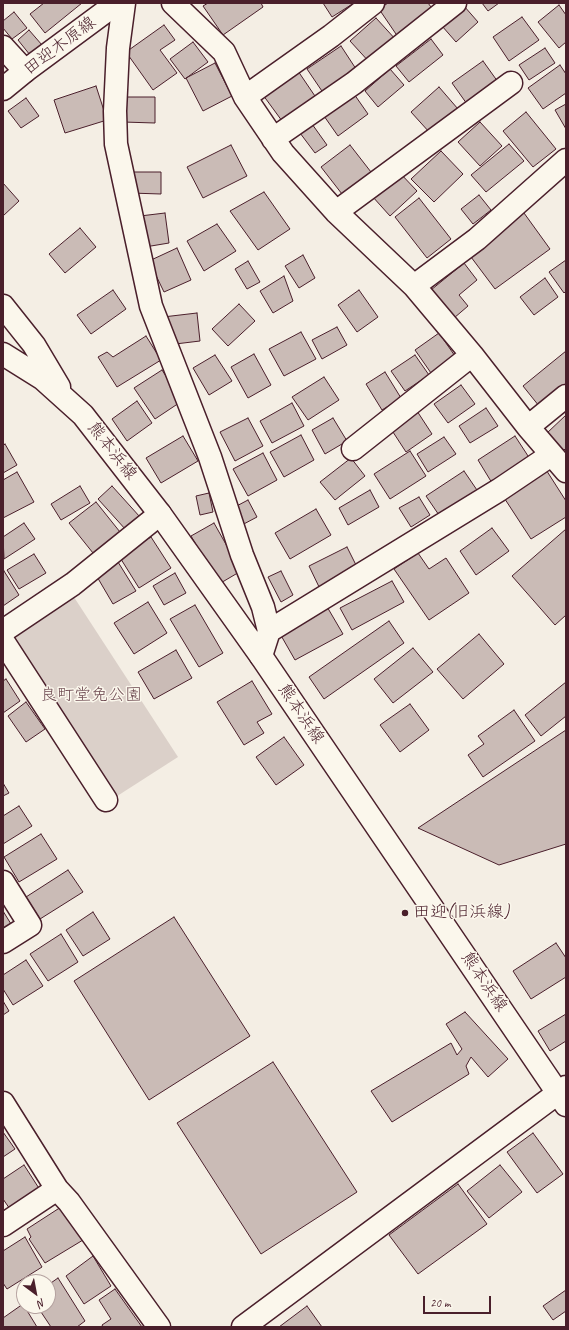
<!DOCTYPE html>
<html>
<head>
<meta charset="utf-8">
<style>
  body { margin:0 }
  #map { position:relative; width:569px; height:1330px; overflow:hidden; background:#f4eee4; font-family:Caveat,sans-serif }
  canvas { display:block }
  .frame { position:absolute; inset:0; border:4px solid #4a1f2b; pointer-events:none }
  .north { position:absolute; left:16px; top:1274px; width:40px; height:40px; box-sizing:border-box; background:#fbf7ec; border:1px solid #b4a19f; border-radius:50%; rotate:148deg; font-size:11px; font-weight:700; line-height:16px; text-align:center; color:#4a1f2b }
  .north::after { content:''; display:block; margin:auto; width:14px; height:18px; background:#4a1f2b; clip-path:polygon(50% 0,100% 100%,50% 72%,0 100%) }
  .scale { position:absolute; left:423px; top:1296px; width:68px; height:18px; box-sizing:border-box; border:2px solid #4a1f2b; border-top:0; padding-left:5px; font-size:12px; line-height:14px; white-space:nowrap; color:#4a1f2b; -webkit-text-stroke:3px #fbf7ec; paint-order:stroke }
</style>
</head>
<body>
<div id="map">
<canvas width="569" height="1330"></canvas>
<div class="frame"></div>
<div class="north">N</div>
<div class="scale">20 m</div>
</div>
<script>
const g = document.querySelector('canvas').getContext('2d');
g.lineJoin = 'round';
function fillPath(path, color) {
  g.fillStyle = color;
  g.fill(path, 'evenodd');
}
function shape(rows) {
  const path = new Path2D();
  for (const r of rows) {
    path.moveTo(r[0], r[1]);
    for (let i = 2; i < r.length; i += 2) path.lineTo(r[i], r[i + 1]);
  }
  return path;
}
function stroke(path, color, width, dash) {
  g.strokeStyle = color;
  g.lineWidth = width;
  g.lineCap = dash ? 'butt' : 'round';
  g.setLineDash(dash || []);
  g.stroke(path);
}
function drawText(font, color, halo, rows, align = 'center') {
  g.font = font + ' Caveat,"Klee One",sans-serif';
  g.lineWidth = 3;
  g.setLineDash([]);
  g.textBaseline = 'middle';
  g.strokeStyle = halo;
  g.fillStyle = color;
  for (const [text, x, y, turn = 0] of rows) {
    g.save();
    g.translate(x, y);
    g.rotate((+turn || 0) * Math.PI / 180);
    g.textAlign = isNaN(turn) ? turn : align;
    if (halo) g.strokeText(text, 0, 0);
    g.fillText(text, 0, 0);
    g.restore();
  }
}
fillPath(shape([
  [70,591,178,757,111,800,4,635]
]), '#dbd0c9');
const building = shape([
  [44,3,82,3,45,33,30,14,44,3],
  [208,3,261,3,263,7,223,35,203,6,208,3],
  [323,3,354,3,332,17,323,3],
  [388,3,428,3,434,11,398,37,379,9,388,3],
  [482,3,499,3,488,11,482,3],
  [559,5,566,15,566,42,559,48,538,22,559,5],
  [464,6,478,22,456,42,442,26,464,6],
  [14,12,27,28,12,39,3,28,3,21,14,12],
  [522,17,539,40,509,61,493,37,522,17],
  [376,18,397,41,371,64,350,41,376,18],
  [164,25,175,40,160,50,177,73,153,90,126,52,164,25],
  [29,30,42,45,30,55,18,40,29,30],
  [431,39,443,55,409,82,396,66,431,39],
  [193,42,208,62,185,79,170,59,193,42],
  [341,46,358,72,326,97,307,69,341,46],
  [545,48,555,63,529,80,519,65,545,48],
  [483,61,498,82,467,104,452,83,483,61],
  [215,63,232,96,203,111,186,78,215,63],
  [560,65,566,74,566,93,543,109,528,88,560,65],
  [390,69,404,85,378,107,365,91,390,69],
  [298,71,319,102,285,125,263,95,298,71],
  [96,86,107,120,65,133,54,100,96,86],
  [439,87,458,109,430,133,411,112,439,87],
  [354,94,368,114,338,136,324,116,354,94],
  [124,97,155,97,155,123,123,122,124,97],
  [26,98,39,116,21,128,8,111,26,98],
  [566,104,566,129,555,110,566,104],
  [526,112,556,149,533,167,503,131,526,112],
  [480,122,502,146,480,166,458,142,480,122],
  [312,124,327,145,315,153,300,133,312,124],
  [509,144,524,161,486,192,471,175,509,144],
  [231,145,247,176,203,198,187,167,231,145],
  [350,145,371,172,342,194,321,167,350,145],
  [441,151,463,174,434,202,411,179,441,151],
  [131,172,161,172,161,194,130,193,131,172],
  [399,172,417,191,390,216,372,196,399,172],
  [3,183,19,201,3,216,3,183],
  [264,192,290,229,258,250,230,211,264,192],
  [479,195,491,210,473,224,461,209,479,195],
  [419,198,451,239,427,258,395,217,419,198],
  [165,213,169,243,145,247,140,216,165,213],
  [524,213,550,249,495,289,468,253,524,213],
  [217,224,236,251,204,271,187,241,217,224],
  [80,228,96,247,65,273,49,254,80,228],
  [177,248,191,280,164,292,149,261,177,248],
  [303,255,315,278,299,288,285,266,303,255],
  [566,260,566,291,564,293,549,272,566,260],
  [248,261,260,282,247,289,235,269,248,261],
  [464,263,477,280,459,295,468,306,454,318,431,290,464,263],
  [284,276,293,301,273,313,260,291,284,276],
  [545,278,558,297,534,315,520,297,545,278],
  [113,290,126,309,91,334,77,315,113,290],
  [359,290,378,317,357,332,338,305,359,290],
  [239,304,255,321,228,346,212,329,239,304],
  [197,313,200,341,167,345,163,317,197,313],
  [337,327,347,345,322,359,312,340,337,327],
  [301,332,316,359,284,376,269,349,301,332],
  [439,333,455,356,431,373,415,350,439,333],
  [146,336,161,360,117,387,98,357,107,352,113,357,146,336],
  [566,351,566,384,539,406,523,386,566,351],
  [254,354,271,385,248,398,231,367,254,354],
  [215,355,232,381,209,395,193,368,215,355],
  [415,355,429,375,405,391,391,371,415,355],
  [162,370,182,401,155,419,134,388,162,370],
  [385,372,401,398,382,410,366,384,385,372],
  [324,377,339,400,308,420,292,397,324,377],
  [461,385,475,404,448,423,434,404,461,385],
  [137,401,152,423,127,441,112,419,137,401],
  [292,403,304,426,272,443,260,421,292,403],
  [486,408,498,426,470,443,459,426,486,408],
  [417,411,432,434,406,452,391,429,417,411],
  [566,415,566,448,564,450,547,433,566,415],
  [248,418,263,446,235,461,220,432,248,418],
  [333,418,347,441,325,454,312,430,333,418],
  [301,435,314,460,284,477,270,452,301,435],
  [183,436,198,461,161,483,146,458,183,436],
  [515,436,530,459,492,483,478,460,515,436],
  [444,437,456,454,428,472,417,454,444,437],
  [5,444,17,465,3,473,3,446,5,444],
  [410,451,426,476,390,499,374,474,410,451],
  [263,453,277,480,248,496,233,469,263,453],
  [351,458,365,476,335,500,320,482,351,458],
  [543,465,566,501,566,517,531,539,499,490,543,465],
  [464,471,479,493,441,518,426,496,464,471],
  [17,472,34,502,3,518,3,480,17,472],
  [80,486,90,503,61,520,51,504,80,486],
  [112,486,140,517,126,530,98,499,112,486],
  [370,490,379,507,348,525,339,508,370,490],
  [209,493,213,512,200,515,196,496,209,493],
  [419,497,430,515,411,527,399,508,419,497],
  [248,500,257,517,240,526,231,509,248,500],
  [96,502,120,532,93,553,69,523,96,502],
  [316,509,331,535,290,559,275,533,316,509],
  [24,523,35,539,4,559,3,537,24,523],
  [214,523,241,571,219,584,191,536,214,523],
  [492,528,509,551,476,575,460,551,492,528],
  [566,529,566,615,555,625,512,576,566,529],
  [151,537,171,568,139,588,119,556,151,537],
  [347,547,359,571,321,591,309,566,347,547],
  [418,553,429,569,446,558,469,593,429,620,394,569,418,553],
  [34,554,46,573,19,589,7,570,34,554],
  [118,562,136,591,113,604,96,575,118,562],
  [4,571,19,595,3,606,3,572,4,571],
  [281,571,293,595,281,602,268,577,281,571],
  [175,573,186,593,164,605,153,586,175,573],
  [392,581,404,602,352,630,340,608,392,581],
  [148,602,167,633,134,654,114,623,148,602],
  [195,605,223,653,199,667,170,619,195,605],
  [326,605,343,634,295,660,279,632,326,605],
  [389,621,404,643,324,699,309,677,389,621],
  [479,634,504,664,463,699,437,669,479,634],
  [413,648,433,672,393,703,374,679,413,648],
  [176,650,192,678,154,699,138,672,176,650],
  [6,679,20,701,3,713,3,681,6,679],
  [252,681,272,714,257,722,264,733,244,745,217,702,252,681],
  [566,682,566,716,541,736,525,715,566,682],
  [26,702,45,729,26,742,8,716,26,702],
  [410,704,429,730,400,752,380,725,410,704],
  [514,710,535,741,483,777,468,755,484,744,478,736,514,710],
  [566,730,566,844,499,865,418,828,566,730],
  [284,737,304,765,276,785,256,757,284,737],
  [3,783,9,793,3,796,3,783],
  [19,806,32,826,3,844,3,816,19,806],
  [41,834,57,859,19,882,4,857,41,834],
  [68,870,83,892,40,919,26,897,68,870],
  [3,911,11,924,3,929,3,911],
  [93,912,110,939,83,956,66,930,93,912],
  [174,917,250,1036,149,1100,74,981,174,917],
  [61,934,78,962,48,981,30,954,61,934],
  [556,943,566,958,566,977,531,999,513,971,556,943],
  [26,960,43,986,13,1005,3,989,3,975,26,960],
  [3,1001,9,1011,3,1015,3,1001],
  [465,1012,508,1059,488,1077,471,1057,466,1066,469,1074,392,1122,371,1091,451,1043,457,1055,462,1049,446,1024,465,1012],
  [566,1014,566,1041,550,1051,538,1031,566,1014],
  [273,1062,357,1192,261,1254,177,1123,273,1062],
  [3,1132,15,1149,3,1157,3,1132],
  [533,1133,563,1174,537,1193,507,1152,533,1133],
  [24,1165,42,1193,12,1212,3,1199,3,1179,24,1165],
  [500,1165,522,1192,489,1218,467,1191,500,1165],
  [458,1184,487,1224,418,1274,389,1235,458,1184],
  [61,1207,83,1240,45,1263,29,1239,31,1237,27,1229,61,1207],
  [25,1237,42,1267,7,1289,3,1283,3,1251,25,1237],
  [93,1256,111,1286,84,1304,66,1276,93,1256],
  [58,1278,85,1321,77,1327,51,1327,37,1306,48,1306,48,1285,58,1278],
  [115,1289,142,1327,103,1327,102,1325,111,1319,99,1300,115,1289],
  [566,1290,566,1311,553,1320,543,1306,566,1290],
  [23,1304,37,1327,3,1327,3,1318,23,1304],
  [307,1306,322,1327,279,1327,307,1306]
]);
fillPath(building, '#cabbb6');
stroke(building, '#4a1f2b', 1);
const minor = shape([
  [124,3,118,48,115,111,116,144,151,306,210,457,242,555,263,607,269,631,261,656],
  [173,3,224,52,245,97,283,153,336,212,414,286,472,355,528,427,566,471],
  [3,47,25,71],
  [245,97,331,36,373,3],
  [273,139,354,83,455,3],
  [336,212,511,83],
  [414,286,477,239,566,160],
  [528,427,566,396],
  [353,449,472,355],
  [3,631,73,584,160,514],
  [269,631,499,490,551,455],
  [3,641,106,800],
  [3,882,30,925,3,942],
  [3,1103,57,1189,69,1202,159,1327],
  [3,1225,57,1189],
  [243,1327,566,1087]
]);
const major = shape([
  [3,89,25,71,117,3],
  [3,306,34,345,59,387],
  [3,354,43,379,83,415,160,514,261,656,566,1105]
]);
stroke(minor, '#4a1f2b', 25);
stroke(major, '#4a1f2b', 25);
stroke(minor, '#fbf7ec', 22);
stroke(major, '#fbf7ec', 22);
for (const [x, y, r, color] of [
  [405,913,4,"#4a1f2b"]
]) {
  const dot = new Path2D();
  dot.arc(x, y, r, 0, 2 * Math.PI);
  g.fillStyle = color;
  g.fill(dot);
  stroke(dot, '#fbf7ec', 1.5);
}
drawText('17px', '#4a1f2b', '#fbf7ec', [
  ["田迎木原線",60,46,-37],
  ["熊本浜線",112,451,52],
  ["熊本浜線",301,714,56],
  ["熊本浜線",484,982,56]
]);
drawText('17px', '#6e4b52', '#fbf7ec', [
  ["良町堂免公園",91,696]
]);
drawText('17px', '#4a1f2b', '#fbf7ec', [
  ["田迎(旧浜線)",413,913]
], 'left');
</script>
</body>
</html>
